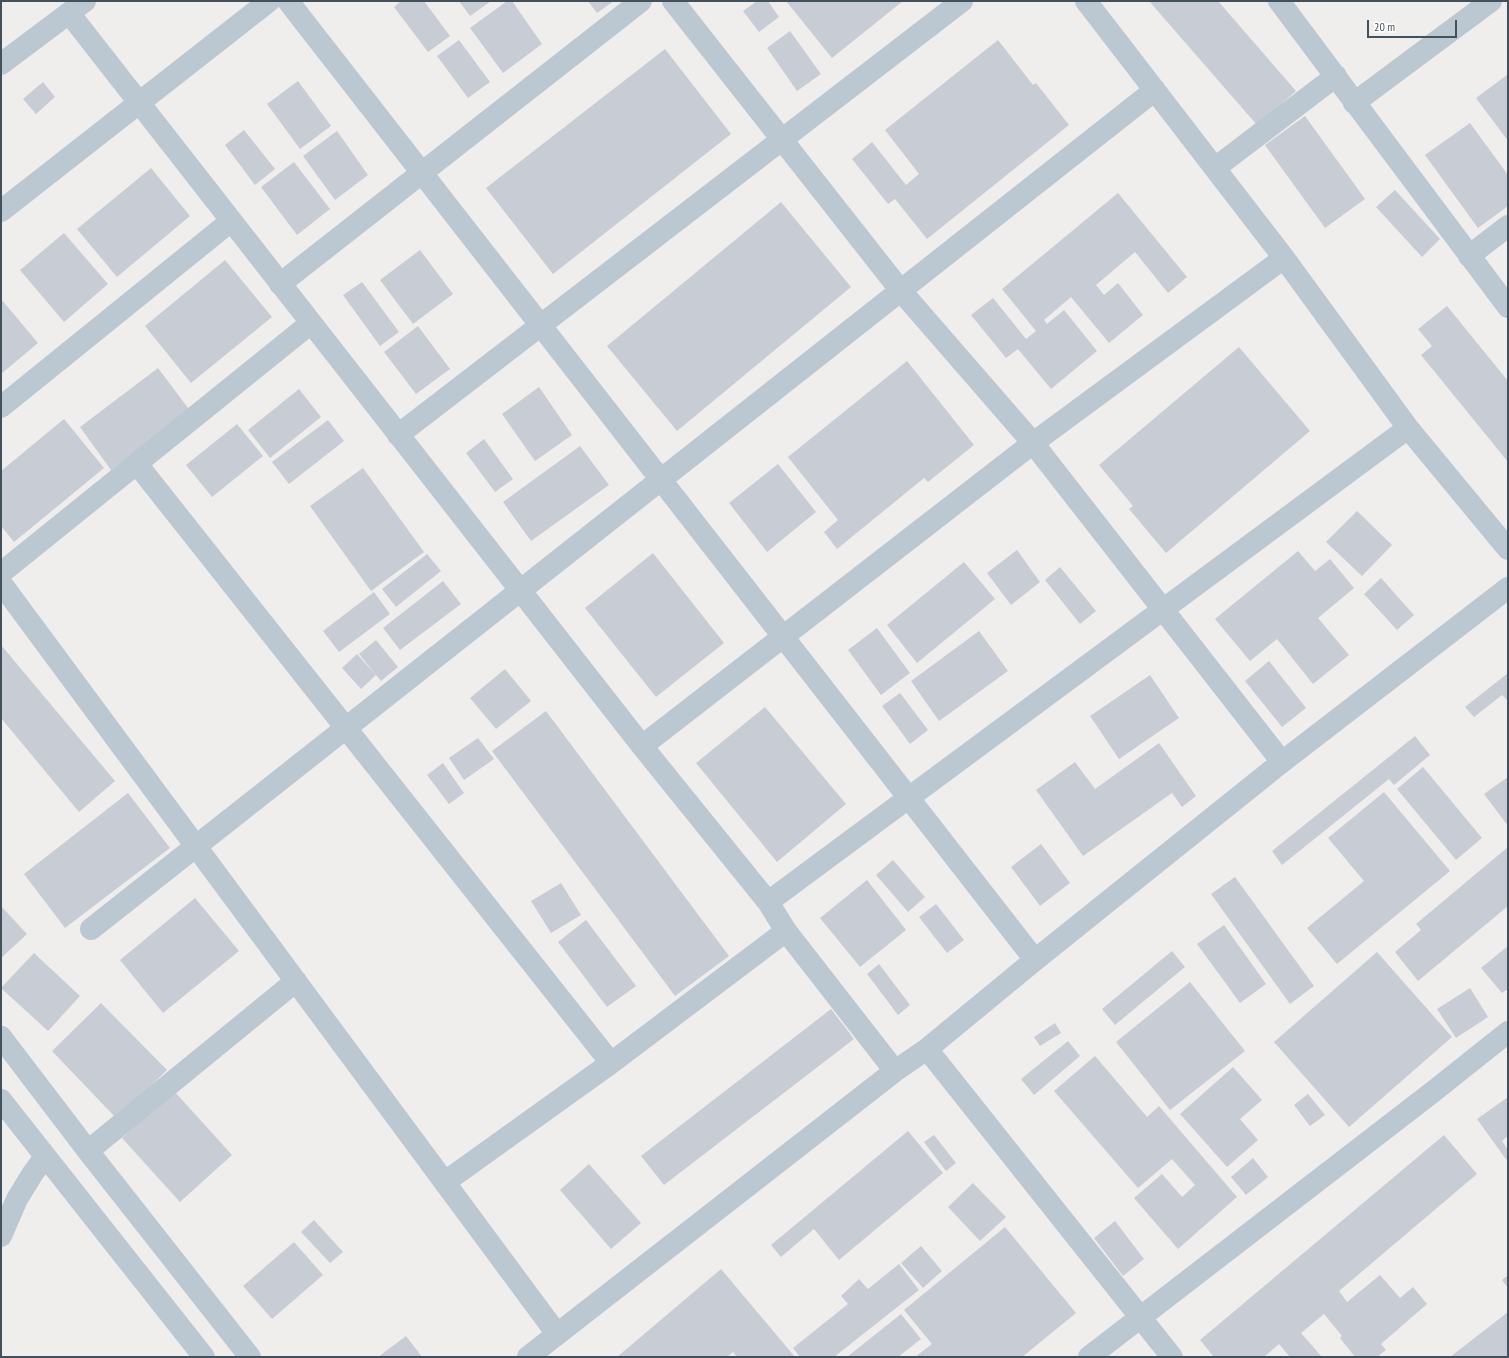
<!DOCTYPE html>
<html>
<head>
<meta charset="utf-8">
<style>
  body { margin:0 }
  #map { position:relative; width:1509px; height:1358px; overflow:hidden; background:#f0eded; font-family:"PT Sans Narrow",sans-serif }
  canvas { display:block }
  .frame { position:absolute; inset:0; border:2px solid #43515d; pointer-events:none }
  .scale { position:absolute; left:1367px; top:20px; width:90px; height:18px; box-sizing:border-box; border:2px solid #43515d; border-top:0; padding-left:5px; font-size:12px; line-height:14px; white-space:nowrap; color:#43515d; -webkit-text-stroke:3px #fff; paint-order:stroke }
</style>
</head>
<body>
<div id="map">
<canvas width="1509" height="1358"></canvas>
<div class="frame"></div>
<div class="scale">20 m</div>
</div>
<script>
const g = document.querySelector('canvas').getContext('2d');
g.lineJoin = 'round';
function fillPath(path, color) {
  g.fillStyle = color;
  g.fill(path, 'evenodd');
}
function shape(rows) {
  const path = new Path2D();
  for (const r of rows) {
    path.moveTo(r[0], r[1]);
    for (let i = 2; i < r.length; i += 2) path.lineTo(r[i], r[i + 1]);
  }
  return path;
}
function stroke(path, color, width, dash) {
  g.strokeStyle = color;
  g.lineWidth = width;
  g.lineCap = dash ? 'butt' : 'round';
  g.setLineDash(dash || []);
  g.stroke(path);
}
fillPath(shape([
  [401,1,424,1,450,36,428,52,394,7],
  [459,1,491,1,470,16],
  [507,1,512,1,542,44,503,73,470,28],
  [588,1,614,1,597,13],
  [757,1,768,1,779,17,759,32,743,11],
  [786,1,903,1,832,58],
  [1149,1,1218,1,1296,91,1257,125],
  [790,31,821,74,797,91,767,48],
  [459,40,490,82,468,98,437,56],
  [998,40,1033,85,1036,83,1069,125,927,239,895,199,888,204,852,159,872,142,906,185,919,174,885,130],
  [665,49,731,134,553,274,486,188],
  [1507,75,1508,77,1508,141,1476,98],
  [298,81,331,126,300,149,267,104],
  [43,82,55,97,36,114,23,99],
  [1305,116,1365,199,1325,228,1265,145],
  [1470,123,1508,175,1508,206,1478,228,1425,155],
  [244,130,275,169,255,185,225,145],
  [337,131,368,175,335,200,303,156],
  [294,162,330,209,297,235,261,187],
  [151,168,190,216,117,277,77,229],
  [1395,190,1440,239,1422,257,1376,207],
  [1118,193,1187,277,1168,293,1135,252,1096,285,1104,295,1118,283,1143,315,1109,343,1071,297,1044,320,1047,324,1064,310,1097,351,1051,389,1018,349,1006,358,971,315,993,298,1026,339,1036,331,1002,289],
  [781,202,851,287,677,431,607,346],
  [64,233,108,284,64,322,20,270],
  [420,250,453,294,413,324,380,280],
  [225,260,272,317,191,383,145,326],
  [362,282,399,332,380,346,343,295],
  [1,299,38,343,1,374],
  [1447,306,1508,381,1508,462,1421,355,1432,346,1418,329],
  [418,326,450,369,416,394,384,352],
  [1239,347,1310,431,1166,553,1129,509,1133,506,1099,465],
  [907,361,974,445,928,482,924,478,837,549,824,532,838,520,788,457],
  [158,368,191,412,111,470,80,427],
  [539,387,572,435,535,461,502,414],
  [299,389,321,417,270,458,248,430],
  [64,419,104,468,14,542,1,526,1,471],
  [328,420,344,441,289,484,272,462],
  [237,424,263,456,212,497,186,465],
  [484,439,513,479,495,492,466,453],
  [580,446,609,485,531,541,503,502],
  [778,464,816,512,767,552,729,503],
  [363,468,424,552,371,591,310,506],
  [1357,511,1392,545,1362,576,1326,542],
  [1017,550,1040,582,1011,605,987,573],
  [1298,551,1315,571,1330,559,1354,588,1318,618,1349,655,1313,684,1277,639,1250,661,1215,619],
  [653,553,724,643,656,697,585,608],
  [427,554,441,571,396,607,382,589],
  [964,562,995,599,917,663,887,625],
  [1060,567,1096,611,1080,624,1045,580],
  [1381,578,1414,615,1397,630,1364,594],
  [443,581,461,604,400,650,383,628],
  [374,592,390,614,339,652,323,631],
  [877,628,910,673,881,695,848,650],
  [979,631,1008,671,939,721,911,681],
  [376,640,398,667,381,681,359,654],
  [1,645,115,781,79,812,1,718],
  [357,654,376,675,361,689,342,668],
  [1269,661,1306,708,1282,727,1245,681],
  [505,669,531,701,496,729,470,698],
  [1508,673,1508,701,1502,695,1474,717,1465,707],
  [1150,675,1179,718,1119,759,1090,716],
  [900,693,928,730,910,744,882,706],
  [765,707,846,804,777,862,696,763],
  [546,711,729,956,675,996,492,751],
  [1415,736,1430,755,1394,785,1389,779,1282,865,1272,851],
  [478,738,494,759,464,780,449,758],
  [1159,743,1196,796,1182,807,1172,793,1083,856,1036,790,1075,762,1095,789],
  [443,763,464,793,449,804,427,775],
  [1423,767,1482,838,1456,860,1397,789],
  [1508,777,1508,826,1484,794],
  [1384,792,1450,871,1337,964,1307,928,1364,881,1328,838],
  [128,793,170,848,65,928,24,874],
  [1041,844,1070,883,1040,906,1011,867],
  [1508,847,1508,906,1418,981,1395,952,1421,930,1416,924],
  [893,860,925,897,908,912,876,875],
  [1235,877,1314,986,1290,1004,1211,894],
  [867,880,906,930,860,967,820,918],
  [561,883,581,915,551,933,531,901],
  [195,898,239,951,163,1013,120,960],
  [936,904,964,940,947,953,919,917],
  [1,906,27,934,1,958],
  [586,920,636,986,607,1007,558,942],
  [1224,925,1266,984,1240,1003,1197,944],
  [1508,946,1508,989,1502,993,1481,968],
  [1172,951,1185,967,1115,1025,1102,1009],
  [1377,952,1452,1037,1349,1127,1274,1042],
  [34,953,80,996,48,1031,1,988],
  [879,964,910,1005,898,1015,867,974],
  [1190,982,1245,1051,1170,1110,1116,1042],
  [1470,988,1488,1017,1456,1038,1437,1009],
  [101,1003,167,1070,117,1119,52,1051],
  [831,1009,854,1039,664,1185,641,1156],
  [1055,1023,1061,1033,1040,1046,1034,1037],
  [1068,1041,1080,1056,1034,1095,1021,1079],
  [1095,1056,1147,1117,1159,1106,1237,1197,1178,1249,1134,1198,1162,1174,1182,1197,1195,1185,1172,1159,1138,1188,1054,1091],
  [1233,1067,1262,1100,1240,1119,1258,1140,1227,1167,1180,1114],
  [174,1091,232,1155,180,1202,122,1138],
  [1308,1094,1325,1115,1310,1126,1294,1105],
  [1508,1097,1508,1136,1502,1141,1508,1150,1508,1162,1477,1119],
  [908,1131,943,1173,839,1260,814,1229,781,1257,771,1245],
  [934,1135,956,1163,946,1171,924,1142],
  [1444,1135,1477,1174,1339,1291,1347,1302,1380,1275,1400,1298,1413,1287,1427,1304,1381,1344,1386,1350,1377,1357,1355,1357,1340,1338,1342,1336,1324,1314,1301,1333,1322,1357,1290,1357,1279,1344,1264,1357,1214,1357,1200,1340],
  [1253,1158,1268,1177,1246,1195,1231,1177],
  [589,1164,641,1223,611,1249,560,1190],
  [973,1183,1006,1217,980,1241,948,1207],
  [314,1220,343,1252,330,1263,301,1232],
  [1115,1221,1144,1259,1123,1276,1094,1238],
  [1005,1227,1076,1313,1022,1357,915,1357,932,1344,904,1310],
  [294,1242,323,1275,272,1319,243,1286],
  [921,1246,942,1271,923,1288,901,1263],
  [899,1264,919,1290,834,1357,800,1357,793,1348,848,1304,841,1296,859,1279,868,1289],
  [721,1269,795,1357,737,1357,733,1352,727,1357,617,1357],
  [1508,1275,1508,1288,1502,1280],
  [1508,1312,1508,1357,1450,1357],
  [901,1314,921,1339,898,1357,847,1357],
  [406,1336,422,1357,378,1357]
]), '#c8ccd4');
stroke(shape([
  [288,1,1035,960],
  [673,1,901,291,1033,443,1282,762],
  [1086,1,1284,258,1408,428,1508,549],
  [1279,1,1508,307],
  [69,13,642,746,768,902,786,931,895,1071],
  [1,64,85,1],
  [1354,103,1491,1],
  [1215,168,1336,76],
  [1,211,269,1],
  [1469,256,1508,226],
  [280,284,641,1],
  [1,407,231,221],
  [398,435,962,1],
  [137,464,611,1063],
  [1,573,311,323],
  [1,583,557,1334],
  [642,746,1033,443,1284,258],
  [768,902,1408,428],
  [91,929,1155,90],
  [1,1037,88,1151,250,1357],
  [927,1049,1172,1357],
  [1,1100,204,1357],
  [88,1151,296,981],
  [445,1182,611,1063,786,931],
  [1,1236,17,1199,33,1173,45,1157],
  [528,1357,895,1071,927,1049,1035,960,1282,762,1508,588],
  [1089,1357,1434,1091,1508,1032]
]), '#bbc8d1', 22);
</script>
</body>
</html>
